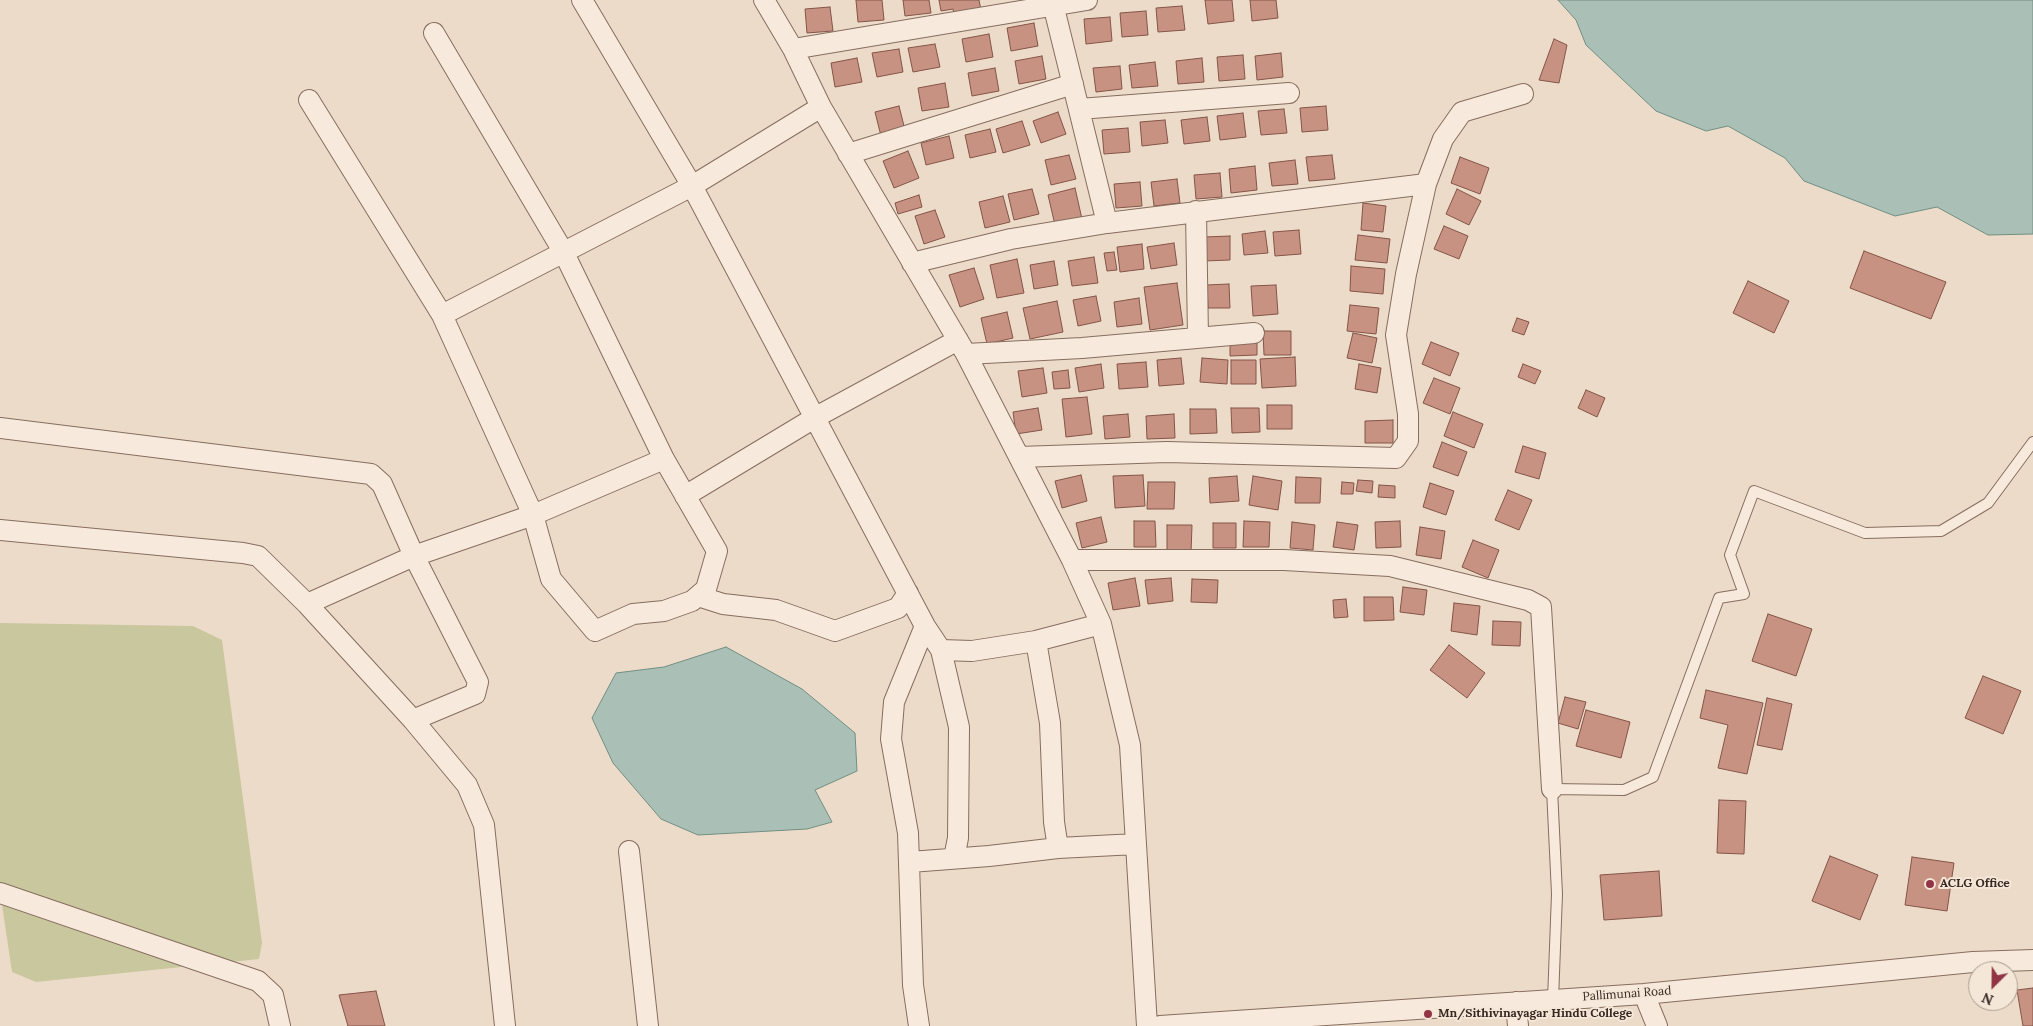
<!DOCTYPE html>
<html>
<head>
<meta charset="utf-8">
<style>
  body { margin:0 }
  #map { position:relative; width:2033px; height:1026px; overflow:hidden; background:#ecdbc9; font-family:Lora,serif }
  canvas { display:block }
  .north { position:absolute; left:1968px; top:961px; width:50px; height:50px; box-sizing:border-box; background:#f4e7d8; border:1px solid #a99b8f; border-radius:50%; rotate:203deg; font-size:14px; font-weight:700; line-height:20px; text-align:center; color:#392821 }
  .north::after { content:''; display:block; margin:auto; width:18px; height:22px; background:#913445; clip-path:polygon(50% 0,100% 100%,50% 72%,0 100%) }
</style>
</head>
<body>
<div id="map">
<canvas width="2033" height="1026"></canvas>
<div class="north">N</div>
</div>
<script>
const g = document.querySelector('canvas').getContext('2d');
g.lineJoin = 'round';
function fillPath(path, color) {
  g.fillStyle = color;
  g.fill(path, 'evenodd');
}
function shape(rows) {
  const path = new Path2D();
  for (const r of rows) {
    path.moveTo(r[0], r[1]);
    for (let i = 2; i < r.length; i += 2) path.lineTo(r[i], r[i + 1]);
  }
  return path;
}
function stroke(path, color, width, dash) {
  g.strokeStyle = color;
  g.lineWidth = width;
  g.lineCap = dash ? 'butt' : 'round';
  g.setLineDash(dash || []);
  g.stroke(path);
}
function drawText(font, color, halo, rows, align = 'center') {
  g.font = font + ' Lora,serif';
  g.lineWidth = 4;
  g.setLineDash([]);
  g.textBaseline = 'middle';
  g.strokeStyle = halo;
  g.fillStyle = color;
  for (const [text, x, y, turn = 0] of rows) {
    g.save();
    g.translate(x, y);
    g.rotate((+turn || 0) * Math.PI / 180);
    g.textAlign = isNaN(turn) ? turn : align;
    if (halo) g.strokeText(text, 0, 0);
    g.fillText(text, 0, 0);
    g.restore();
  }
}
fillPath(shape([
  [0,623,193,626,222,640,262,943,259,959,36,982,12,972,0,891]
]), '#c9c79e');
const water = shape([
  [1558,0,2033,0,2033,234,1988,235,1937,207,1895,216,1804,181,1785,158,1728,126,1706,131,1656,111,1586,45,1576,20,1558,0],
  [726,647,802,689,855,733,857,771,815,790,832,822,807,829,698,835,661,819,613,763,592,718,616,673,664,667,726,647]
]);
fillPath(water, '#aac0b6');
stroke(water, '#718e82', 1);
const building = shape([
  [856,0,882,0,884,20,858,22,856,0],
  [903,0,929,0,931,13,905,16,903,0],
  [939,0,979,0,981,10,954,14,953,9,941,11,939,0],
  [1205,0,1232,0,1234,21,1208,24,1205,0],
  [1250,0,1276,0,1278,18,1252,21,1250,0],
  [1182,6,1185,30,1158,32,1156,8,1182,6],
  [830,7,833,31,807,33,805,9,830,7],
  [1146,11,1148,35,1122,37,1120,13,1146,11],
  [1110,17,1112,41,1086,44,1084,19,1110,17],
  [1034,23,1038,46,1011,51,1007,28,1034,23],
  [989,34,993,57,966,62,962,39,989,34],
  [1554,39,1567,45,1559,83,1539,80,1554,39],
  [935,44,940,67,913,72,908,48,935,44],
  [899,49,903,72,877,77,872,53,899,49],
  [1281,53,1283,77,1257,80,1255,56,1281,53],
  [1243,55,1245,79,1219,81,1217,57,1243,55],
  [1042,56,1046,79,1019,84,1015,61,1042,56],
  [857,58,862,82,835,87,831,63,857,58],
  [1202,58,1204,82,1178,84,1176,61,1202,58],
  [1155,62,1158,86,1132,88,1129,65,1155,62],
  [1120,66,1122,89,1096,92,1093,68,1120,66],
  [995,68,999,91,972,96,968,73,995,68],
  [945,83,949,107,922,111,918,88,945,83],
  [899,106,905,130,881,136,875,112,899,106],
  [1326,106,1328,130,1302,132,1300,108,1326,106],
  [1284,109,1287,133,1261,135,1258,111,1284,109],
  [1058,112,1066,134,1041,143,1033,121,1058,112],
  [1243,113,1246,137,1220,140,1217,116,1243,113],
  [1207,117,1210,141,1184,144,1181,120,1207,117],
  [1165,120,1168,143,1142,146,1140,122,1165,120],
  [1022,121,1030,145,1003,153,996,129,1022,121],
  [1128,128,1130,152,1104,154,1102,130,1128,128],
  [990,129,996,152,970,158,965,135,990,129],
  [949,136,954,158,926,165,921,143,949,136],
  [908,151,919,178,894,188,883,161,908,151],
  [1069,155,1076,179,1051,185,1045,160,1069,155],
  [1332,155,1335,179,1309,181,1306,157,1332,155],
  [1460,157,1489,168,1480,194,1451,183,1460,157],
  [1295,160,1298,184,1272,186,1269,163,1295,160],
  [1255,166,1257,190,1231,193,1229,169,1255,166],
  [1220,173,1222,197,1196,199,1194,175,1220,173],
  [1177,179,1180,203,1154,206,1151,182,1177,179],
  [1140,182,1142,206,1116,208,1114,184,1140,182],
  [1075,188,1082,219,1055,225,1048,195,1075,188],
  [1032,189,1039,214,1014,220,1008,194,1032,189],
  [1457,189,1481,201,1469,225,1446,214,1457,189],
  [919,195,922,207,898,214,895,203,919,195],
  [1003,196,1010,222,985,228,979,202,1003,196],
  [1363,203,1386,206,1383,232,1361,230,1363,203],
  [935,210,945,237,924,244,915,216,935,210],
  [1444,226,1468,236,1459,259,1434,249,1444,226],
  [1299,230,1301,254,1275,256,1273,232,1299,230],
  [1265,231,1268,253,1244,255,1242,234,1265,231],
  [1358,235,1390,239,1387,263,1355,260,1358,235],
  [1230,236,1230,260,1204,261,1204,237,1230,236],
  [1174,243,1177,265,1151,269,1147,247,1174,243],
  [1142,244,1144,269,1120,272,1117,247,1142,244],
  [1864,251,1946,282,1931,319,1850,288,1864,251],
  [1114,252,1117,270,1107,271,1104,253,1114,252],
  [1094,257,1098,283,1072,286,1068,261,1094,257],
  [1017,259,1024,293,997,298,990,265,1017,259],
  [1054,261,1058,285,1034,289,1030,265,1054,261],
  [1351,266,1385,269,1383,294,1350,291,1351,266],
  [974,268,984,299,960,307,949,275,974,268],
  [1748,281,1789,301,1774,333,1733,313,1748,281],
  [1177,283,1183,325,1150,330,1144,287,1177,283],
  [1229,284,1230,308,1208,308,1207,285,1229,284],
  [1276,285,1278,314,1253,316,1251,286,1276,285],
  [1096,296,1101,321,1078,326,1073,300,1096,296],
  [1139,298,1142,324,1117,327,1114,302,1139,298],
  [1057,301,1063,332,1030,339,1023,308,1057,301],
  [1350,305,1379,308,1376,334,1347,331,1350,305],
  [1007,312,1013,338,987,344,981,318,1007,312],
  [1517,318,1529,322,1524,335,1512,331,1517,318],
  [1263,331,1291,331,1291,355,1264,355,1263,331],
  [1353,333,1377,338,1372,363,1347,358,1353,333],
  [1230,340,1257,340,1257,355,1230,356,1230,340],
  [1431,342,1459,353,1450,376,1422,364,1431,342],
  [1295,357,1296,386,1262,388,1260,359,1295,357],
  [1181,358,1184,384,1159,386,1157,360,1181,358],
  [1202,358,1228,360,1227,384,1200,382,1202,358],
  [1231,360,1256,360,1256,384,1231,384,1231,360],
  [1146,362,1148,387,1119,389,1117,364,1146,362],
  [1101,364,1104,388,1079,392,1075,368,1101,364],
  [1359,364,1381,368,1377,393,1355,389,1359,364],
  [1523,364,1541,371,1535,384,1518,377,1523,364],
  [1043,368,1047,393,1022,397,1018,371,1043,368],
  [1068,370,1070,388,1054,389,1052,372,1068,370],
  [1434,378,1460,388,1450,414,1423,403,1434,378],
  [1586,390,1605,398,1597,417,1578,408,1586,390],
  [1087,397,1092,434,1066,437,1062,399,1087,397],
  [1267,405,1292,405,1292,429,1267,429,1267,405],
  [1038,408,1042,430,1016,434,1013,412,1038,408],
  [1231,408,1259,408,1260,432,1232,433,1231,408],
  [1190,409,1216,409,1217,433,1190,434,1190,409],
  [1453,412,1483,424,1474,448,1444,436,1453,412],
  [1128,414,1130,437,1105,439,1103,416,1128,414],
  [1174,414,1175,438,1147,439,1146,416,1174,414],
  [1393,420,1393,443,1365,443,1365,421,1393,420],
  [1442,442,1467,452,1458,476,1433,467,1442,442],
  [1523,446,1546,453,1539,479,1515,472,1523,446],
  [1081,475,1087,501,1062,508,1055,481,1081,475],
  [1143,475,1145,506,1115,508,1113,476,1143,475],
  [1237,476,1239,501,1210,503,1209,478,1237,476],
  [1253,476,1282,481,1278,510,1249,505,1253,476],
  [1296,477,1321,478,1320,503,1295,503,1296,477],
  [1358,480,1373,481,1372,493,1356,491,1358,480],
  [1148,482,1175,482,1174,509,1147,509,1148,482],
  [1342,482,1354,483,1353,494,1341,494,1342,482],
  [1430,483,1454,491,1446,515,1423,507,1430,483],
  [1379,485,1395,486,1395,498,1378,497,1379,485],
  [1508,490,1532,500,1519,530,1495,520,1508,490],
  [1101,517,1107,542,1082,548,1076,523,1101,517],
  [1134,521,1155,521,1156,547,1134,547,1134,521],
  [1244,521,1270,522,1269,547,1243,547,1244,521],
  [1400,521,1401,547,1376,548,1375,522,1400,521],
  [1292,522,1315,525,1313,550,1290,548,1292,522],
  [1337,522,1358,525,1354,550,1333,547,1337,522],
  [1213,523,1236,523,1236,548,1213,548,1213,523],
  [1167,525,1192,525,1191,553,1167,553,1167,525],
  [1420,527,1445,531,1441,559,1416,555,1420,527],
  [1473,540,1499,550,1488,578,1462,567,1473,540],
  [1135,578,1140,606,1113,610,1108,583,1135,578],
  [1171,578,1173,601,1148,604,1145,580,1171,578],
  [1192,579,1218,580,1217,603,1191,602,1192,579],
  [1403,587,1427,590,1424,615,1400,612,1403,587],
  [1364,597,1393,597,1394,620,1364,621,1364,597],
  [1346,599,1348,617,1334,618,1333,600,1346,599],
  [1454,603,1480,606,1477,635,1451,631,1454,603],
  [1768,614,1812,629,1796,676,1752,661,1768,614],
  [1493,621,1521,622,1520,646,1492,645,1493,621],
  [1449,645,1485,673,1467,698,1430,670,1449,645],
  [1983,676,2021,691,2003,734,1965,718,1983,676],
  [1706,690,1763,703,1747,774,1718,768,1728,725,1700,718,1706,690],
  [1565,697,1586,702,1578,729,1558,723,1565,697],
  [1767,698,1792,704,1782,750,1757,745,1767,698],
  [1586,710,1630,722,1621,758,1576,746,1586,710],
  [1719,800,1746,801,1744,854,1717,853,1719,800],
  [1830,856,1878,875,1860,920,1812,901,1830,856],
  [1912,857,1954,863,1947,911,1905,905,1912,857],
  [1659,871,1662,916,1604,920,1600,875,1659,871],
  [2033,988,2033,1026,2023,1026,2017,990,2033,988],
  [376,991,385,1026,348,1026,339,995,376,991]
]);
fillPath(building, '#c79282');
stroke(building, '#845447', 1);
const service = shape([
  [1553,1000,1557,894,1552,789,1624,790,1653,777,1719,598,1744,594,1730,555,1754,491,1865,533,1941,531,1988,503,2033,442]
]);
const minor = shape([
  [582,0,692,186,925,626,941,650,972,651,1036,641,1101,624],
  [764,0,793,49,821,107,966,354,1072,560,1101,624,1130,745,1147,1026],
  [1052,0,1107,223],
  [793,49,1087,0],
  [309,100,442,315,533,515,551,579,595,631,633,614,664,611,692,601,706,589,717,551,664,459,564,253,434,33],
  [1079,109,1289,93],
  [848,154,1073,84],
  [1196,211,1198,338],
  [912,263,1011,239,1107,223,1426,184],
  [442,315,692,186,821,107],
  [966,354,1082,348,1254,333],
  [0,428,371,474,382,484,414,556,478,682,475,694,413,720],
  [1019,457,1167,452,1396,458,1408,441,1408,414,1396,335,1406,274,1426,184,1443,139,1462,112,1523,94],
  [685,496,816,417,958,340],
  [0,530,243,553,258,556,307,604,413,720,467,785,484,825,505,1026],
  [1072,560,1284,560,1390,566,1528,600,1541,607,1552,789],
  [698,596,723,604,776,610,835,631,898,608,908,593],
  [307,604,414,556,533,515,664,459],
  [1036,641,1050,723,1054,822,1058,848],
  [941,650,959,727,958,838,954,858],
  [629,851,648,1026],
  [910,862,989,856,1058,848,1136,844],
  [0,893,258,981,273,995,280,1026],
  [1644,994,1657,1026],
  [1516,1002,1518,1026],
  [919,1026,913,985,908,833,891,739,894,702,925,626],
  [1160,1026,1644,994,1973,962,2033,960]
]);
stroke(service, '#876d5f', 12);
stroke(minor, '#876d5f', 22);
stroke(service, '#f7eadc', 10);
stroke(minor, '#f7eadc', 20);
for (const [x, y, r, color] of [
  [1930,884,5,"#913445"],
  [1428,1014,5,"#913445"]
]) {
  const dot = new Path2D();
  dot.arc(x, y, r, 0, 2 * Math.PI);
  g.fillStyle = color;
  g.fill(dot);
  stroke(dot, '#f4e7d8', 2);
}
drawText('bold 12px', '#392821', '#f4e7d8', [
  ["ACLG Office",1940,884],
  ["Mn/Sithivinayagar Hindu College",1438,1014]
], 'left');
drawText('12px', '#392821', '#f4e7d8', [
  ["Pallimunai Road",1627,994,-4]
]);
</script>
</body>
</html>
